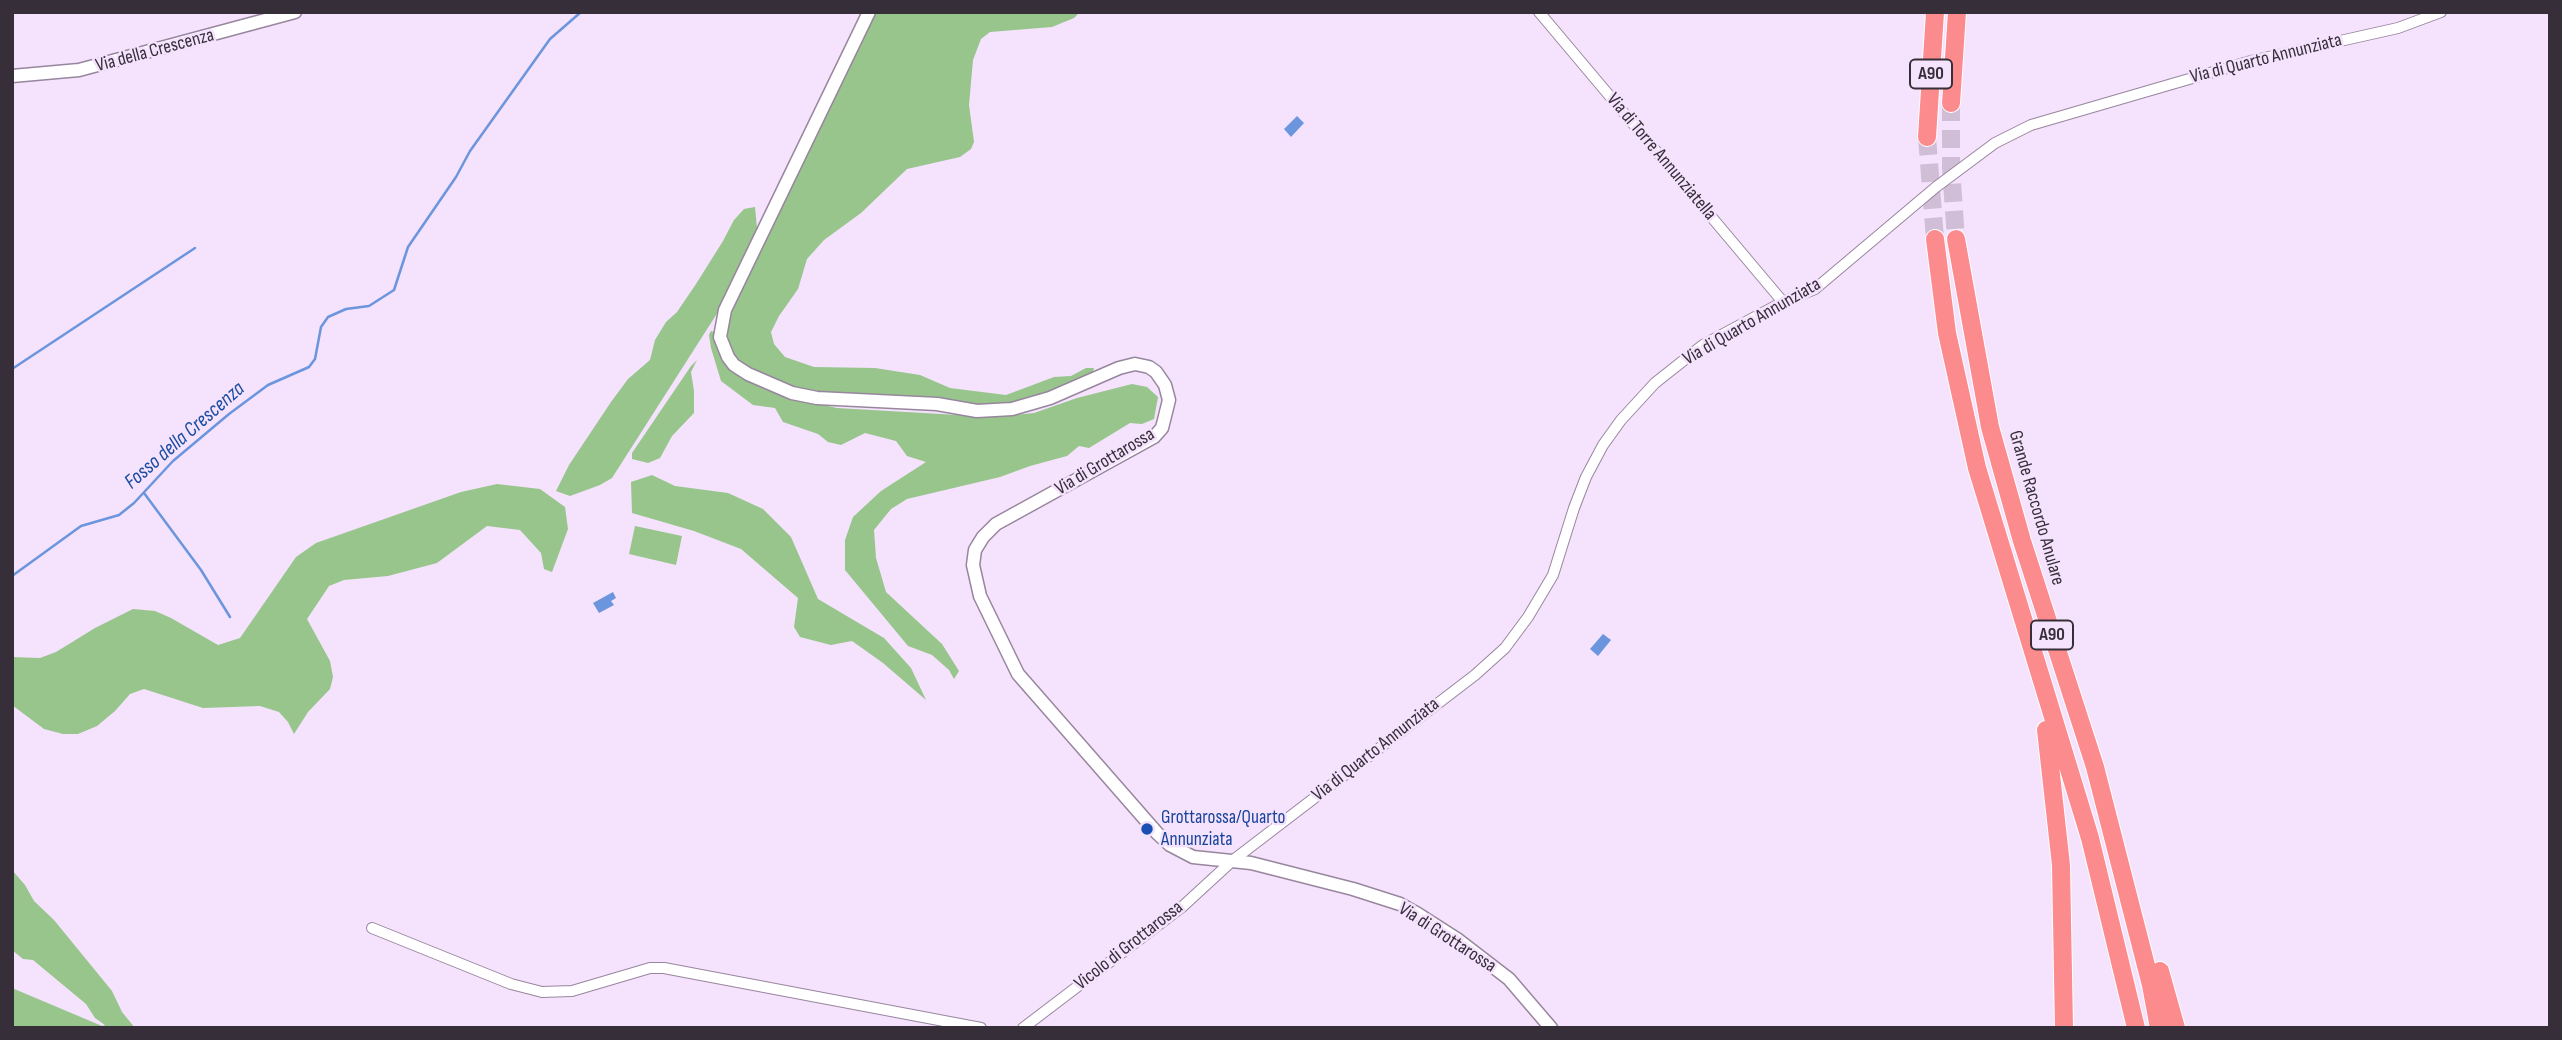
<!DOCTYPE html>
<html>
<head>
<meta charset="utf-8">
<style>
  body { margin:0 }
  #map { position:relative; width:2562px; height:1040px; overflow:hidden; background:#f5e2fd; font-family:"Sofia Sans Condensed",sans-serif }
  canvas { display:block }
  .frame { position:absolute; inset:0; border:14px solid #362f39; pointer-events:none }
</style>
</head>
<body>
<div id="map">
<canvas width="2562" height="1040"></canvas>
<div class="frame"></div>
</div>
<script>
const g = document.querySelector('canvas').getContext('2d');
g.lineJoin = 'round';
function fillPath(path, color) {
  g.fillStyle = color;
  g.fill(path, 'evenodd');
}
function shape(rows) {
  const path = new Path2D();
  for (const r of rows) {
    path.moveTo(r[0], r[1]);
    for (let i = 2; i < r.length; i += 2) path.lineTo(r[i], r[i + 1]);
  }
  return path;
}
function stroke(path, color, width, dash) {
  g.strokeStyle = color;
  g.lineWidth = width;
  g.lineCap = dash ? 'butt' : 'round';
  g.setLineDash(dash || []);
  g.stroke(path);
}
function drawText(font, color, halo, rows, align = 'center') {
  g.font = font + ' "Sofia Sans Condensed",sans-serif';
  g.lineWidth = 5;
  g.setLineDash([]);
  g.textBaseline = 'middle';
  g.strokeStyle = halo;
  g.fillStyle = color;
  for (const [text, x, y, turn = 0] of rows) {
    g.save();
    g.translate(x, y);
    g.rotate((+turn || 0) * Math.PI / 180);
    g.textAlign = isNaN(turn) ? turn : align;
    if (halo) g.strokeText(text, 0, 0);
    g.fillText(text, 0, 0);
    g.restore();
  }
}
fillPath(shape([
  [876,12,1080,12,1074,18,1052,27,990,32,981,39,973,60,969,105,974,142,971,149,960,157,907,169,861,213,824,240,807,259,798,289,779,316,771,332,774,344,785,357,814,367,875,368,920,375,950,388,1006,395,1054,377,1071,376,1086,368,1094,368,1093,372,1062,389,1017,405,981,408,785,390,741,363,733,355,726,343,726,329,732,310],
  [755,207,757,228,750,251,718,312,612,478,600,485,570,496,556,491,569,465,611,402,628,379,650,360,655,340,666,322,677,312,696,284,723,241,734,220,744,209],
  [711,331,717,333,717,346,731,369,756,384,781,395,837,408,993,417,1034,413,1077,398,1132,384,1147,387,1158,397,1154,419,1142,424,1130,423,1089,448,1079,446,1067,456,1030,466,1000,477,907,499,891,509,874,530,876,558,886,592,942,644,959,671,954,679,949,670,932,655,908,646,845,570,845,540,853,517,881,491,926,462,907,456,896,441,865,433,841,445,828,442,818,434,783,422,775,408,753,405,721,381,711,348,709,335],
  [697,360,691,372,694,391,694,413,672,436,660,458,648,463,632,459,632,453,691,366],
  [652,475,675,486,728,493,763,509,791,537,818,599,884,638,911,668,926,700,883,663,852,641,831,645,800,637,794,627,798,598,741,549,694,531,632,513,631,482],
  [497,484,540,489,565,507,568,529,552,572,544,569,541,553,520,530,487,526,437,563,388,576,344,580,329,586,307,619,330,661,333,677,330,689,308,712,294,734,288,722,279,712,260,706,203,708,144,689,130,694,115,711,97,726,78,734,63,734,44,729,12,705,12,657,40,658,56,652,95,628,133,609,155,611,171,618,218,645,240,638,296,557,316,543,461,492],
  [635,526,682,536,676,565,629,554],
  [12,870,25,885,34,901,54,920,112,991,122,1012,135,1028,12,1028,12,988,102,1026,105,1025,95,1018,86,1004,33,960,23,959,12,950]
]), '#97c58c');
fillPath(shape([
  [1297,116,1304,123,1291,137,1284,129],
  [613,592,616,598,611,601,614,605,599,613,593,603],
  [1603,634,1611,640,1598,656,1590,649]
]), '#6b95dc');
stroke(shape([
  [12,369,195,248],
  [144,493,201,570,230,617],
  [12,576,81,526,119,515,134,503,173,461,229,414,268,385,309,367,315,359,321,327,328,317,346,309,369,306,394,290,408,247,456,177,470,151,550,39,581,12]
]), '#6b95dc', 2.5);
stroke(shape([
  [1951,103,1951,168,1956,239],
  [1927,137,1935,239]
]), '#cfbed6', 18, [18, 9]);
const minor = shape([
  [1539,12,1783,302],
  [372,928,511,984,542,992,572,991,650,968,664,968,981,1028],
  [1023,1028,1182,907,1232,861,1475,675,1505,648,1528,617,1553,575,1574,508,1586,477,1603,445,1621,420,1655,383,1703,345,1783,302,1815,289,1936,187,1995,143,2031,125,2251,61,2398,28,2441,12]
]);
const tertiary = shape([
  [869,12,725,310,720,337,728,357,734,365,748,374,792,393,817,398,937,404,977,411,1012,409,1050,398,1119,368,1135,364,1149,367,1156,372,1165,385,1169,400,1162,428,1154,437,996,524,983,537,975,550,973,565,980,596,1018,674,1157,833,1170,845,1193,857,1251,863,1353,889,1400,904,1418,914,1457,939,1509,979,1551,1028],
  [12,76,79,70,295,12]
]);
const motorway = shape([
  [1951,103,1957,12],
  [1927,137,1935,12],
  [1935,239,1947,333,1977,468,2090,838,2136,1028],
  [1956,239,1990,427,2022,541,2095,767,2151,985,2159,1028],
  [2046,730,2061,865,2064,1028],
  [2160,971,2176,1028]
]);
stroke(minor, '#98869e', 12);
stroke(tertiary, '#98869e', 15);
stroke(motorway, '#fff', 20);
stroke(minor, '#fff', 10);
stroke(tertiary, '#fff', 12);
stroke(motorway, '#fc8b8d', 18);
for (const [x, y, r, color] of [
  [1147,829,7,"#1a4fb4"]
]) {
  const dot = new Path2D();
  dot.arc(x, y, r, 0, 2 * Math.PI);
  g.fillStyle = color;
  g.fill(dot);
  stroke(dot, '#f5e2fd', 2.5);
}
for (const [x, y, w] of [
  [1931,74,42],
  [2052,635,42]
]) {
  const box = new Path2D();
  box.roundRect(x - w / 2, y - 14.5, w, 29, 5);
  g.fillStyle = '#f5e2fd';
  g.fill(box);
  stroke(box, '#362f39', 2);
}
drawText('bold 18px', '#362f39', null, [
  ["A90",1931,74],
  ["A90",2052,635]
]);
drawText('19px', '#362f39', '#f5e2fd', [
  ["Via della Crescenza",155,51,-15],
  ["Via di Quarto Annunziata",2266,59,-14],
  ["Via di Torre Annunziatella",1661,157,50],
  ["Via di Quarto Annunziata",1752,322,-30],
  ["Via di Grottarossa",1105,462,-31],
  ["Grande Raccordo Anulare",2036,508,74],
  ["Via di Quarto Annunziata",1376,750,-38],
  ["Via di Grottarossa",1447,938,33],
  ["Vicolo di Grottarossa",1129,946,-38]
]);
drawText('19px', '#164399', '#f5e2fd', [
  ["Grottarossa/Quarto",1161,818],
  ["Annunziata",1161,840]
], 'left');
drawText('italic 21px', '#1b4da1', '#f5e2fd', [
  ["Fosso della Crescenza",185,436,-41]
]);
</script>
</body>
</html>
